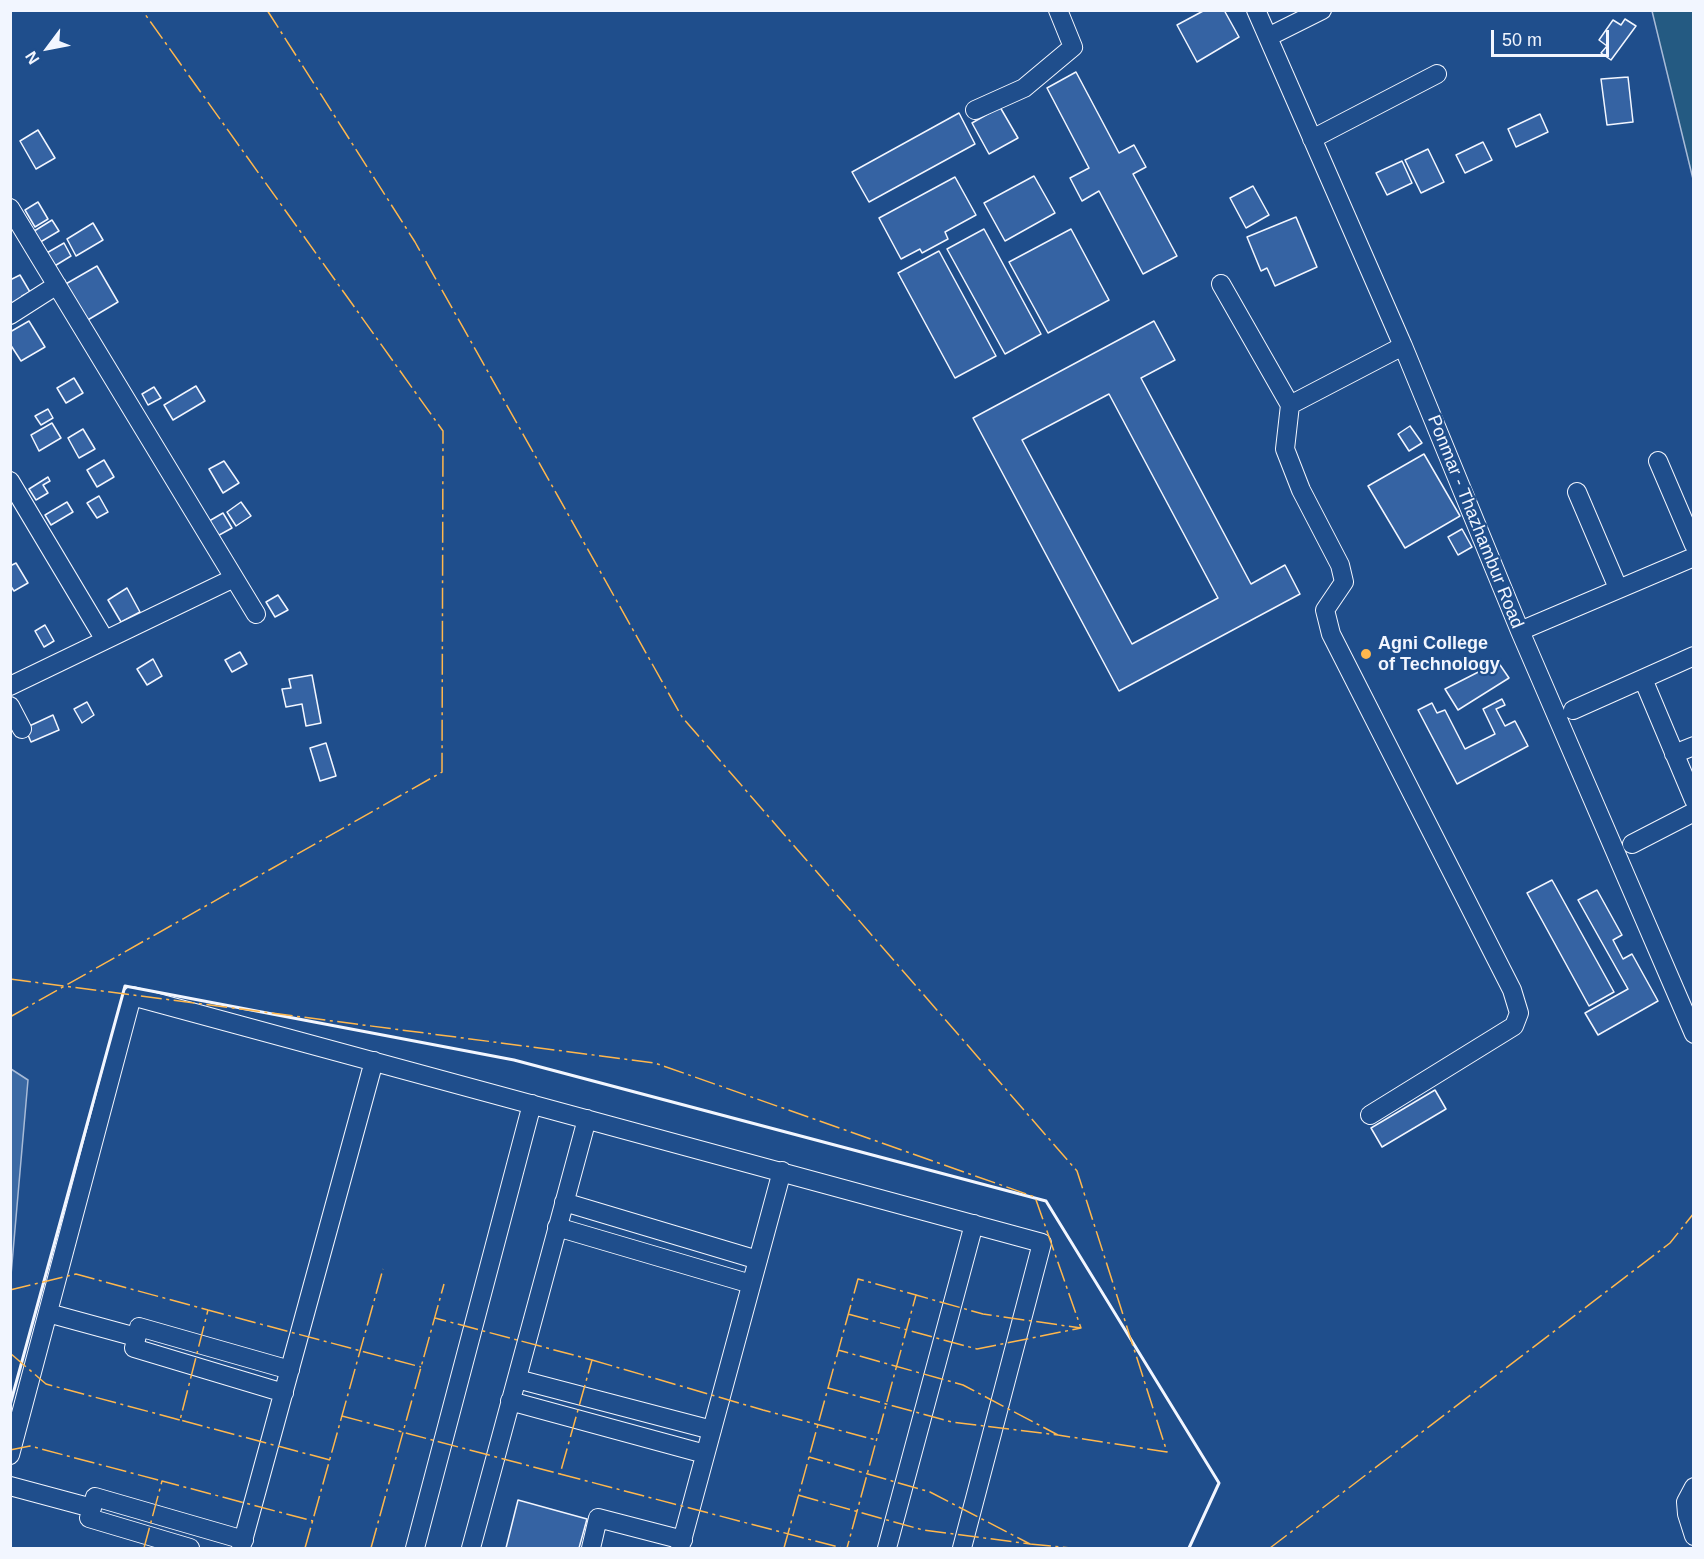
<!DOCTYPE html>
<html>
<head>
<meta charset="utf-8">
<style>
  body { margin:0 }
  #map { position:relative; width:1704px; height:1559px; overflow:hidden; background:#1f4e8c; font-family:Helvetica,sans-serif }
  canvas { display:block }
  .frame { position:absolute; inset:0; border:12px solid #f2f6ff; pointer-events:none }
  .north { position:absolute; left:18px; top:18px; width:60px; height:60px; -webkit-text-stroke:4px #1f4e8c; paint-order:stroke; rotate:238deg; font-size:16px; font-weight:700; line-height:24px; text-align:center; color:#f2f6ff }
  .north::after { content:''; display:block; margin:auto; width:21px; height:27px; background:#f2f6ff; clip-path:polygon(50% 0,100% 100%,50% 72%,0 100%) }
  .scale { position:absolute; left:1491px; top:30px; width:118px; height:27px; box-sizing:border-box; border:3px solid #f2f6ff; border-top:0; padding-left:8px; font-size:18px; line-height:21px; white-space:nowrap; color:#f2f6ff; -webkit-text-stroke:4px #1f4e8c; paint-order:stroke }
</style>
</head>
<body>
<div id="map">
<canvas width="1704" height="1559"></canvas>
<div class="frame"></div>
<div class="north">N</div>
<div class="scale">50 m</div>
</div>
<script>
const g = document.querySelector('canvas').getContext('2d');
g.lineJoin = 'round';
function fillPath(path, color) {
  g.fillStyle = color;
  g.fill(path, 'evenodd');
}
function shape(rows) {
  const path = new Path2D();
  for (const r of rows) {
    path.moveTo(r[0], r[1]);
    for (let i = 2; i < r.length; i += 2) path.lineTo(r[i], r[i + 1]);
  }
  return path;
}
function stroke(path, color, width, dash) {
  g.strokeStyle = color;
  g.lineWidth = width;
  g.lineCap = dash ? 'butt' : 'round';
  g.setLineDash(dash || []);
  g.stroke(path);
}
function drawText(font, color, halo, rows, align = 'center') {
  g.font = font + ' Helvetica,sans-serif';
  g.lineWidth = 4.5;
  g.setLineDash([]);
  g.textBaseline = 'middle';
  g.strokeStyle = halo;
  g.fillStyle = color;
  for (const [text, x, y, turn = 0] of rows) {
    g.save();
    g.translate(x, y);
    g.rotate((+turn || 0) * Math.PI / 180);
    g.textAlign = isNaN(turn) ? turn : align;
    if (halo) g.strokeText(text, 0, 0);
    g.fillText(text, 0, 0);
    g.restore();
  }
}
const green = shape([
  [1652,11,1693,11,1693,179,1652,11]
]);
fillPath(green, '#245a82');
stroke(green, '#a8bbd7', 1.5);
const water = shape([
  [11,1069,28,1080,11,1275,11,1069]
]);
fillPath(water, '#3b69a3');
stroke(water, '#a8bbd7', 1.5);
const building = shape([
  [1205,10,1224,10,1239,37,1197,62,1177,25,1205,10],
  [1625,19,1636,26,1611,60,1601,53,1607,46,1599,40,1613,20,1621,25,1625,19],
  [1076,72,1119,153,1134,145,1146,167,1133,174,1177,256,1143,274,1099,191,1082,201,1070,178,1089,168,1047,88,1076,72],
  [1628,77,1633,122,1607,125,1601,79,1628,77],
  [1000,107,1018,138,989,154,972,123,1000,107],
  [959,113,975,144,869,202,852,172,959,113],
  [1540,114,1548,132,1516,147,1508,129,1540,114],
  [38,130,55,158,36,169,20,141,38,130],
  [1483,142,1492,160,1465,173,1456,155,1483,142],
  [1428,149,1444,182,1421,193,1405,160,1428,149],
  [1402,161,1412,183,1387,195,1376,173,1402,161],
  [1034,176,1055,213,1005,241,984,203,1034,176],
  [955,177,976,215,945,232,948,239,922,253,920,249,901,259,879,218,955,177],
  [1253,186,1269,215,1246,228,1230,198,1253,186],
  [38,202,48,219,35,227,25,210,38,202],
  [1296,217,1317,267,1275,286,1267,268,1261,271,1247,237,1296,217],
  [52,220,59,231,37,244,31,233,52,220],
  [93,223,103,240,76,256,67,239,93,223],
  [984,229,1041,334,1005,354,947,249,984,229],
  [1071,229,1109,300,1048,333,1009,262,1071,229],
  [64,243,71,256,53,267,45,254,64,243],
  [939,251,996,356,955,378,898,273,939,251],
  [97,266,118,302,86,321,64,285,97,266],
  [20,275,30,292,22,296,24,299,10,307,10,280,20,275],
  [29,321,45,347,21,361,10,344,10,332,29,321],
  [1154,321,1175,360,1141,378,1251,584,1285,565,1300,594,1119,691,973,418,1154,321],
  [1109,394,1218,598,1132,644,1022,440,1109,394],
  [74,378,83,393,66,403,57,388,74,378],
  [196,386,205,401,173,420,164,405,196,386],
  [154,387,161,398,148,405,142,394,154,387],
  [48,409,53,418,41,425,35,416,48,409],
  [52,423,61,438,39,451,31,435,52,423],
  [1410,426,1422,443,1409,451,1398,434,1410,426],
  [83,429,95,449,79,458,68,438,83,429],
  [1424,454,1460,516,1405,548,1368,486,1424,454],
  [104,460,114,477,97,487,87,470,104,460],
  [224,461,239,483,223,493,209,469,224,461],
  [48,477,50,481,43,485,48,493,36,500,29,489,48,477],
  [99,496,108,512,97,518,87,503,99,496],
  [67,502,73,512,51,525,45,515,67,502],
  [241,502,251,516,236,526,227,512,241,502],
  [223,513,232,528,212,539,204,524,223,513],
  [1462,529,1472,547,1458,555,1448,537,1462,529],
  [16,563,28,583,14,591,10,585,10,566,16,563],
  [127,588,140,612,121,622,108,600,127,588],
  [278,595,288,610,275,617,266,602,278,595],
  [45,625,54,641,44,647,35,631,45,625],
  [240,652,247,664,232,672,225,660,240,652],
  [153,659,162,676,147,685,137,669,153,659],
  [1498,662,1509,678,1458,710,1445,689,1498,662],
  [312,675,321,723,306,726,302,704,286,707,282,689,291,688,289,679,312,675],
  [1502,699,1505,705,1496,709,1505,726,1515,721,1528,746,1457,784,1418,710,1432,703,1437,713,1445,710,1465,749,1495,734,1483,709,1502,699],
  [87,702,94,715,82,723,74,709,87,702],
  [53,715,59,730,31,742,25,728,53,715],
  [326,743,336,776,320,781,310,748,326,743],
  [1552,880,1614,992,1589,1006,1527,893,1552,880],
  [1597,890,1622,935,1613,940,1623,959,1632,954,1658,1001,1598,1035,1585,1013,1628,989,1578,900,1597,890],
  [1435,1090,1446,1109,1382,1147,1371,1128,1435,1090],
  [518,1500,587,1519,579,1548,506,1548,518,1500]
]);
fillPath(building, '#3563a3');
stroke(building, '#f2f6ff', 1.5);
const minor = shape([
  [1256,10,1403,346,1520,631,1694,1034],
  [1268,37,1322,10],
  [975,110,1024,88,1073,47,1058,10],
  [1312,139,1437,74],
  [10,208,256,614],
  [1221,284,1290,405],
  [10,315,57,285],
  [1658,461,1694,545],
  [10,481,105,640],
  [1577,492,1618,588],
  [1520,631,1694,557],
  [1643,679,1694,800],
  [10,686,234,578],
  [10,706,22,729],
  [1573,710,1694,656],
  [1674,754,1694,746],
  [1632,844,1694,812],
  [1370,1115,1514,1026,1519,1013,1512,990,1331,634,1325,610,1344,582,1340,565,1301,490,1285,449,1290,405,1403,346],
  [564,1202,758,1260],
  [557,1227,751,1284],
  [48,1313,136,1337],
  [517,1379,712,1430],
  [284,1393,134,1348,139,1327,290,1370],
  [510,1401,705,1454],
  [10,1455,132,996,1042,1243,962,1548],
  [10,1486,92,1508],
  [1694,1487,1686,1502,1687,1514,1694,1536],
  [190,1548,89,1518,95,1497,244,1540],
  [241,1548,374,1061],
  [415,1548,532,1104],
  [471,1548,587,1119],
  [591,1548,598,1518,683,1540],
  [680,1548,782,1171],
  [887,1548,974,1224]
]);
stroke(minor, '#f2f6ff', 20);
stroke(minor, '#1f4e8c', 18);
stroke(shape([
  [10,1405,125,986,514,1060,1046,1201,1219,1483,1189,1548]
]), '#f2f6ff', 3);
stroke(shape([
  [267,10,415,242,682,717,1077,1171,1167,1452,1058,1435],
  [10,979,655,1063,1035,1197,1081,1328],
  [10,1017,442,772,443,431,142,10],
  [10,1290,76,1274,208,1310],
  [848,1314,977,1349,1081,1328,983,1314,916,1295],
  [10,1353,46,1384,180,1420],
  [592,1360,763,1410,876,1440],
  [828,1388,952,1422,1058,1435,963,1385,838,1350],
  [342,1416,560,1474,592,1360,435,1318],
  [10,1450,30,1446,162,1481],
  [330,1460,180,1420,208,1310,421,1367],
  [560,1474,842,1548],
  [798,1495,923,1530,1030,1544,930,1492,809,1457],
  [1030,1544,1071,1548],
  [144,1548,162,1481,313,1521],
  [305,1548,383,1269],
  [371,1548,444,1284],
  [784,1548,858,1279,916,1295,847,1548],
  [1270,1548,1670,1243,1694,1213]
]), '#ffb74d', 1.5, [21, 4.5, 3, 4.5]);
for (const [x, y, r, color] of [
  [1366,654,6,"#ffb74d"]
]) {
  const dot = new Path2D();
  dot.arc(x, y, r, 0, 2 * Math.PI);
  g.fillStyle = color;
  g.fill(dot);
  stroke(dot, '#1f4e8c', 2);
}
drawText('18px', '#f2f6ff', '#1f4e8c', [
  ["Ponmar - Thazhambur Road",1475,522,68]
]);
drawText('bold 18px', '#f2f6ff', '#1f4e8c', [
  ["Agni College",1378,644],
  ["of Technology",1378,665]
], 'left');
</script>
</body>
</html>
